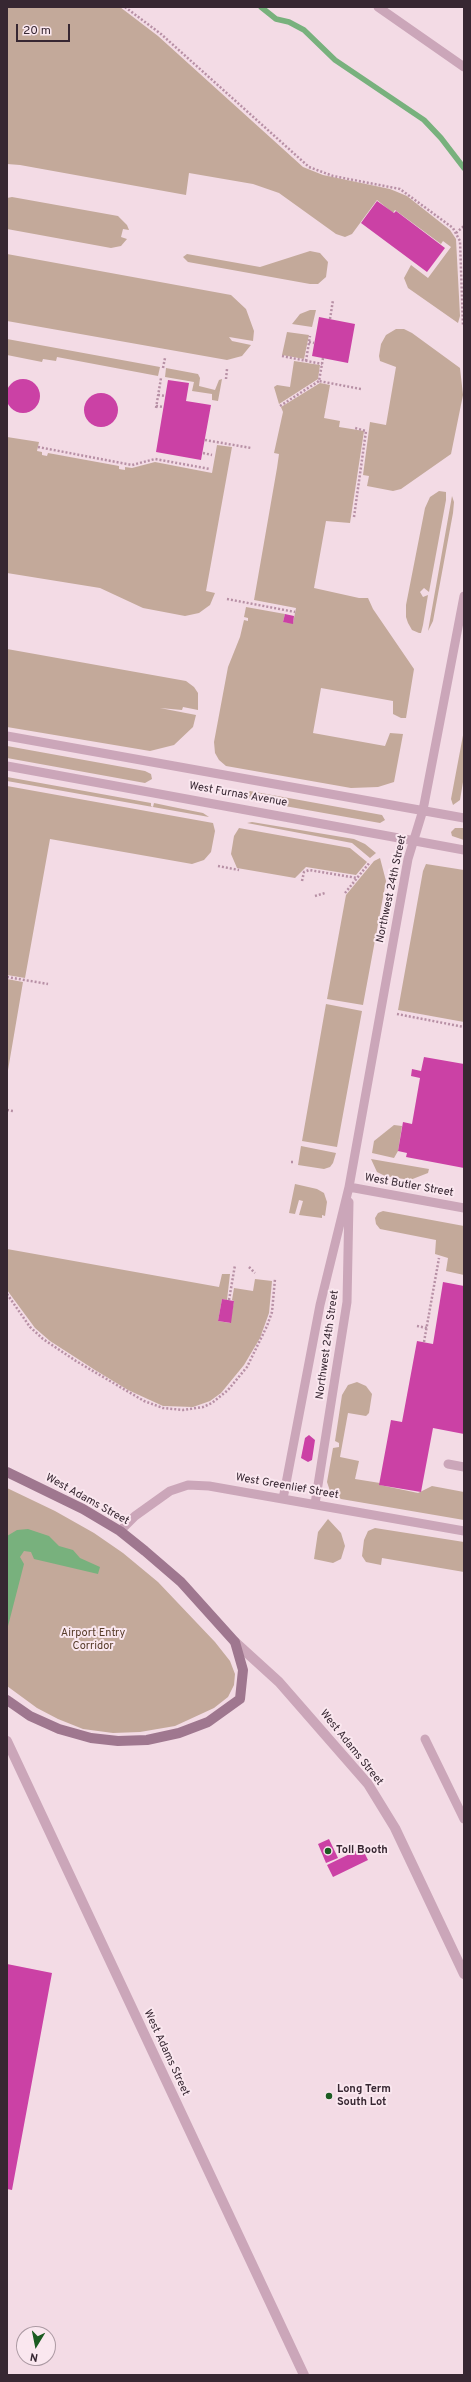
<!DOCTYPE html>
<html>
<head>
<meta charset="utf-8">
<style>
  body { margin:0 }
  #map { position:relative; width:471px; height:2382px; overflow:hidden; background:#f3dbe5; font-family:Overpass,sans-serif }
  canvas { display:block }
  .frame { position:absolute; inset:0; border:8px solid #372732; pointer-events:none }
  .north { position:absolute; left:16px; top:2326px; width:40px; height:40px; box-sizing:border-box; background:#fae7ef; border:1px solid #ac9aa3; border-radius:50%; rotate:190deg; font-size:11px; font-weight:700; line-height:16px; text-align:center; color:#372732 }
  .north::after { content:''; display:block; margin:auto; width:14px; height:18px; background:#1b5b21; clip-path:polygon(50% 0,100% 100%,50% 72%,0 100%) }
  .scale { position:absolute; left:16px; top:24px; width:54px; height:18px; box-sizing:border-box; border:2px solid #372732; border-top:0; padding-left:5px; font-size:12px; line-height:14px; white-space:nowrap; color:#372732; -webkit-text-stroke:3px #fae7ef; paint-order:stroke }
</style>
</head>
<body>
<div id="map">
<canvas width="471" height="2382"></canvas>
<div class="frame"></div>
<div class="north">N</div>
<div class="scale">20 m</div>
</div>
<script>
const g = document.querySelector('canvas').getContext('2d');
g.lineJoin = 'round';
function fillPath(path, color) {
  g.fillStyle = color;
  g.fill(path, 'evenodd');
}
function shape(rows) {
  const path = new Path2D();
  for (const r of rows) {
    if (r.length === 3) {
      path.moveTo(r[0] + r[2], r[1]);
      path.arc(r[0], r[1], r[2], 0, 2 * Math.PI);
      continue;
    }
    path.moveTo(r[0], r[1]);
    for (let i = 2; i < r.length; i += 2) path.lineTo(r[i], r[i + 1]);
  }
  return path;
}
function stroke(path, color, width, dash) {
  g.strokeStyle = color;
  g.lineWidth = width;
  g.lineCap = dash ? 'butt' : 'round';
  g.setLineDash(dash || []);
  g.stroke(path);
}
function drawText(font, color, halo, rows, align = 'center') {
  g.font = font + ' Overpass,sans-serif';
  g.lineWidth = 4;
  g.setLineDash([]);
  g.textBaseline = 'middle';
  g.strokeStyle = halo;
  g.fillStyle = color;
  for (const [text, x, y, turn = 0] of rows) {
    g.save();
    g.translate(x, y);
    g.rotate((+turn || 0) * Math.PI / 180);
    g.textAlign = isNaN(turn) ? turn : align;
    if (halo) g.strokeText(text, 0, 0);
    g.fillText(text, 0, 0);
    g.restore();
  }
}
fillPath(shape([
  [7,7,120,7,158,36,303,167,323,175,390,189,407,196,450,230,456,239,460,316,458,323,408,288,404,278,411,265,428,278,451,247,443,241,441,244,395,210,393,213,377,200,352,234,345,237,336,234,279,193,253,184,189,173,186,195,20,165,7,164],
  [12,197,118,216,127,225,129,230,123,229,121,237,127,239,121,246,111,248,7,229,7,198],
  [310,251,320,253,328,262,326,277,318,284,310,284,188,262,183,257,187,254,260,267],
  [7,254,231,295,246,309,254,331,253,341,229,337,232,341,251,345,242,356,227,360,7,321],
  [310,310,316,310,312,327,292,324,300,314],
  [396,329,404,329,412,333,460,368,463,395,451,454,401,489,393,491,367,486,369,476,363,475,370,422,386,425,396,367,380,361,379,356,381,344,386,335],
  [287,332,309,335,304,359,282,355],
  [7,339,160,367,158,376,57,357,56,361,43,359,42,362,7,355],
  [294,361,320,365,318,379,279,404,274,387,277,385,290,387],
  [166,368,198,374,200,378,199,386,215,390,219,380,222,379,218,401,212,400,212,394,192,391,194,382,165,377],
  [320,383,330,385,324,418,340,421,339,427,364,431,350,523,326,521,314,588,359,598,368,598,373,609,414,669,406,718,401,718,393,714,393,701,321,688,313,733,385,746,390,733,403,734,394,782,378,787,351,788,226,766,219,760,215,753,214,742,228,667,240,637,244,620,248,621,248,618,244,617,246,607,285,614,283,622,293,623,296,608,254,600,277,468,279,454,274,453,283,412,281,407],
  [7,437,39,442,37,451,42,452,42,455,47,456,48,453,119,466,119,469,125,470,125,467,132,468,155,462,212,473,217,445,232,447,206,591,215,593,210,605,199,613,185,616,143,608,100,588,7,573],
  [439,491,446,492,446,500,429,592,424,588,420,592,423,597,428,595,423,625,421,633,419,633,412,630,408,623,406,617,406,605,425,508,430,497],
  [452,496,454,502,453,513,433,621,428,631],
  [7,649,186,681,194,687,198,693,198,710,183,707,182,710,160,708,196,715,193,727,174,745,150,751,7,727],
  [464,730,464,776,460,800,453,805,451,799],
  [7,746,145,771,151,774,152,779,145,783,7,758],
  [7,777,151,803,151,806,153,807,154,803,173,807,203,813,209,817,7,781],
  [7,786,213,823,215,831,211,852,204,860,192,864,50,839,25,978,7,975],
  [250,791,382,815,385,820,380,823,251,800,246,795],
  [252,822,354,839,365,844,376,853,370,858,352,843,247,823],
  [239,828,350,848,367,862,356,875,306,867,295,878,237,868,231,854,234,836],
  [455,828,464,828,464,840,452,836,451,832],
  [380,858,386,881,363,1005,327,999,346,895,374,861],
  [426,864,464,870,464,1022,398,1010,423,871],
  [7,979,23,982,7,1076],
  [326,1004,362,1011,337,1147,302,1141],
  [394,1125,402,1126,398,1151,394,1158,372,1153,374,1141],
  [301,1146,336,1153,333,1163,330,1167,324,1169,298,1165],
  [371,1159,429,1169,428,1173,410,1180,385,1176,377,1172],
  [295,1184,317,1189,324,1193,327,1202,325,1216,322,1215,322,1218,299,1215,303,1201,299,1200,295,1214,289,1213],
  [383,1211,464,1226,464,1275,446,1271,448,1258,435,1254,436,1240,380,1229,376,1224,375,1218,378,1213],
  [7,1249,219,1287,222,1274,230,1274,227,1300,222,1299,218,1321,230,1323,234,1301,232,1300,234,1288,253,1291,255,1279,272,1281,269,1313,260,1338,244,1365,221,1393,210,1401,193,1407,163,1406,128,1390,95,1370,50,1341,35,1328,7,1290],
  [357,1382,366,1386,372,1394,369,1413,366,1416,348,1413,340,1457,359,1461,355,1479,380,1483,380,1485,418,1493,432,1486,464,1492,464,1520,341,1499,330,1491,327,1482,333,1448,339,1447,339,1443,335,1441,342,1395,348,1385],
  [7,1488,55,1511,94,1533,123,1553,158,1582,215,1642,230,1661,235,1674,234,1685,228,1697,214,1708,175,1726,140,1732,113,1733,83,1729,58,1719,37,1708,7,1686],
  [328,1519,341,1533,345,1546,341,1559,333,1563,314,1559,318,1532],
  [375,1528,464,1542,464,1572,382,1558,381,1565,366,1562,362,1556,364,1540,368,1531]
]), '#c3a99a');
fillPath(shape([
  [28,1529,49,1536,59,1546,73,1550,80,1558,100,1567,98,1574,34,1559,31,1552,24,1551,20,1557,24,1564,7,1630,7,1536,17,1530]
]), '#78b17d');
stroke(shape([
  [261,7,276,19,289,22,304,30,335,60,424,120,441,138,464,168]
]), '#78b17d', 5.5);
fillPath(shape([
  [377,201,394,213,396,211,445,248,427,272,361,223],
  [319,317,355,324,348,363,312,356],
  [23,396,17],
  [168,380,189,383,186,401,211,405,201,460,156,452],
  [101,410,17],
  [285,614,294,616,293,624,283,622],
  [424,1057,464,1064,464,1168,406,1157,407,1153,398,1151,403,1122,412,1124,420,1078,411,1076,412,1069,421,1071],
  [443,1282,464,1286,464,1434,433,1428,421,1492,379,1485,391,1420,402,1422,417,1341,433,1344],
  [222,1299,234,1301,231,1323,218,1321],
  [309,1435,315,1440,312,1460,308,1462,301,1458,305,1438],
  [329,1839,338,1858,326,1863,318,1844],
  [362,1848,368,1860,333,1877,327,1865],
  [7,1964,52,1973,12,2190,7,2189]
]), '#cb41a5');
stroke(shape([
  [125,7,161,34,309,167,333,176,400,189,453,228,460,241,463,326],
  [456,233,464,226],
  [330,319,333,300],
  [309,342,314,343],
  [282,356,322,364],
  [323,358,319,381,361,389],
  [306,361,310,336],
  [163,368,165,358],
  [226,379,227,369],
  [158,395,165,396],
  [156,406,163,407],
  [280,406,319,381],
  [156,408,161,378],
  [205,440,251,448],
  [38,447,132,465,155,459,210,469],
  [203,453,212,455],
  [354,517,366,431,355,428],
  [227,599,295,612],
  [218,866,239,870],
  [302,881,304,872,309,870,357,878],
  [345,893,370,862],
  [315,896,325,893],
  [7,977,48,984],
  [397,1014,464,1027],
  [7,1110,13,1111],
  [291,1162,295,1162],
  [249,1267,255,1273],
  [7,1294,30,1327,43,1339,76,1361,144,1401,163,1408,183,1410,203,1407,212,1403,228,1390,247,1367,267,1326,272,1312,275,1279],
  [229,1300,235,1265],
  [417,1326,427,1328],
  [424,1342,439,1258]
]), '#b790a5', 2.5, [2, 2]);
stroke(shape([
  [378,7,464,67],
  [7,736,464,818],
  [7,766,464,850],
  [349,1187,464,1208],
  [448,1464,464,1467],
  [283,1499,320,1305,349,1187,408,859,423,810,464,596],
  [315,1504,347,1302,349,1202],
  [120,1531,135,1516,170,1491,188,1485,209,1486,464,1531],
  [425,1739,464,1819]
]), '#cba6b9', 9);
stroke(shape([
  [235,1642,279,1682,368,1784,395,1828,464,1974],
  [7,1741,304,2375]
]), '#cba6b9', 10);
stroke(shape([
  [7,1472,83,1509,120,1531,145,1551,181,1582,235,1642,243,1670,240,1699,208,1722,179,1733,147,1740,118,1741,91,1738,59,1729,30,1716,7,1700]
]), '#9f778f', 10);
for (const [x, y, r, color] of [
  [328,1851,4,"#1b5b21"],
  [329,2096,4,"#1b5b21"]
]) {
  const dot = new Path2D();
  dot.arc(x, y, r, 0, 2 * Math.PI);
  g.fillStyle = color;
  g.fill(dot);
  stroke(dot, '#fae7ef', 1.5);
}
drawText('11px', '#372732', '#fae7ef', [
  ["West Furnas Avenue",238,795,10],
  ["Northwest 24th Street",392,889,-78],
  ["West Butler Street",409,1186,10],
  ["Northwest 24th Street",328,1345,-82],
  ["West Greenlief Street",287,1487,10],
  ["West Adams Street",87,1500,29],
  ["West Adams Street",351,1748,51],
  ["West Adams Street",166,2053,65]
]);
drawText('11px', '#573c2a', '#fae7ef', [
  ["Airport Entry",93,1634],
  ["Corridor",93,1647]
]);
drawText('bold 11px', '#372732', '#fae7ef', [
  ["Toll Booth",336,1851],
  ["Long Term",337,2090],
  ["South Lot",337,2103]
], 'left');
</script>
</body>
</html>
